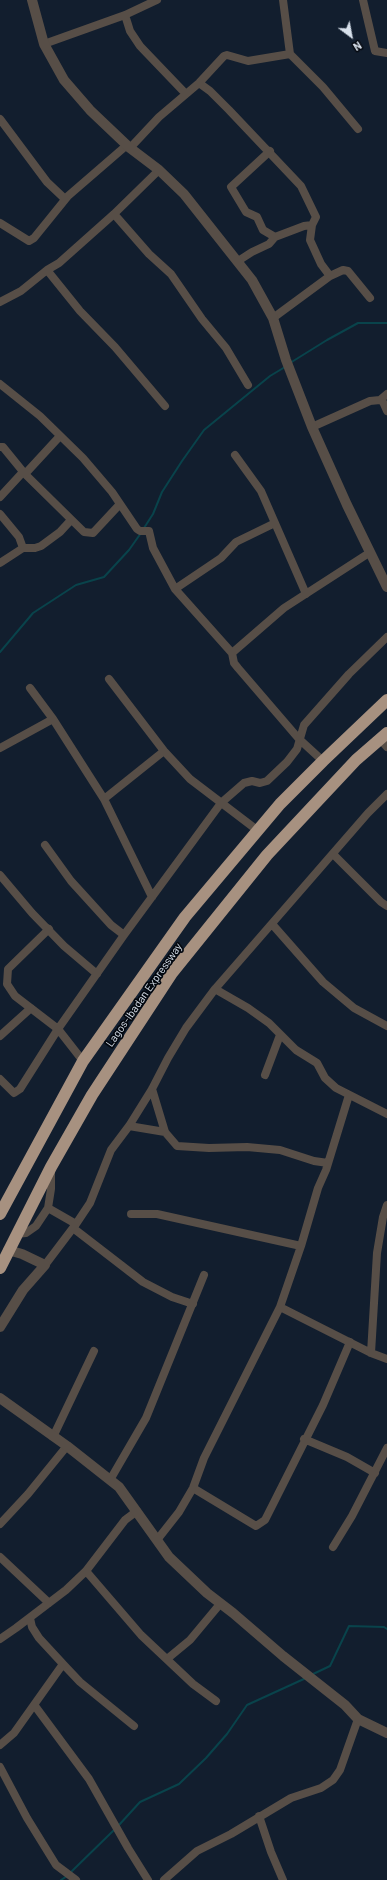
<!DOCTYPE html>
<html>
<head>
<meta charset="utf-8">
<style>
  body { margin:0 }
  #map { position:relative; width:387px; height:1880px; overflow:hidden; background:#121e2e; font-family:Barlow,sans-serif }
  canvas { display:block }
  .north { position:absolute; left:331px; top:16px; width:40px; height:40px; -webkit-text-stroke:3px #04080f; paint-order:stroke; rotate:148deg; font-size:11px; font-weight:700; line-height:16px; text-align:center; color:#d7e0eb }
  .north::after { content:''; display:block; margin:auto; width:14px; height:18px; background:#d7e0eb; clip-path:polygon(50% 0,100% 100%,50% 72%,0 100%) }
</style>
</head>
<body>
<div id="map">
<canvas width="387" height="1880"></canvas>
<div class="north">N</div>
</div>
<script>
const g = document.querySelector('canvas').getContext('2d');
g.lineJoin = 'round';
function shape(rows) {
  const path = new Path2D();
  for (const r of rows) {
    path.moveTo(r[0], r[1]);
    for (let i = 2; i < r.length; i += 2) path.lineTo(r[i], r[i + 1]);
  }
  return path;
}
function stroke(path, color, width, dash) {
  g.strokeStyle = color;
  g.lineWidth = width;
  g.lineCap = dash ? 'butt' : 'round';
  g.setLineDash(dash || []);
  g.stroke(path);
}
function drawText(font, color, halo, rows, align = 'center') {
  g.font = font + ' Barlow,sans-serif';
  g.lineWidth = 3.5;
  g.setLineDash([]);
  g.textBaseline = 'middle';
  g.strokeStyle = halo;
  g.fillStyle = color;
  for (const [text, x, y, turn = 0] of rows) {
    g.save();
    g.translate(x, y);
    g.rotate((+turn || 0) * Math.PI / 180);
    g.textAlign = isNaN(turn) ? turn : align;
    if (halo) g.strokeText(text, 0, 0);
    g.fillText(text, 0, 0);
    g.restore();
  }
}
stroke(shape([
  [290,363,327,340,358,323,387,323],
  [144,528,153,514,162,492,182,461,204,430,270,376,285,367],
  [0,652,33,613,76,585,104,577,129,550,141,533],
  [311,1675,330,1666,349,1626,384,1627,387,1629],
  [119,1825,140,1802,179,1784,206,1758,227,1734,247,1705,306,1678],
  [70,1873,114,1830],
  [61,1880,67,1876]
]), '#09434b', 2);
stroke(shape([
  [283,0,290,54,323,87,358,129],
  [363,0,375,51,387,53],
  [125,15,130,31,140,46,185,93],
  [44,44,125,15,157,0],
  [199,83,210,91,229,110,301,186,316,217,312,225,310,240,321,264,330,276],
  [0,119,47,182,65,199],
  [130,148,159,117,199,83,224,56,227,55,248,61,290,54],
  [270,151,231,187,246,212,257,217,263,230,275,237],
  [114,214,149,254,171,274,202,319,226,348,248,385],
  [0,223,29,241,34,238,68,196,127,145],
  [238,261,252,252,269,244,275,237,304,226,312,225],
  [47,270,80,311,115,347,165,406],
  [0,302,21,291,47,270,59,263,114,214,159,170],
  [273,318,330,276,343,270,348,271,370,298],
  [0,384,40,416,83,458,112,492,137,529,140,531,149,531,153,548,175,589,232,653,234,663,238,668,299,739,323,761],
  [380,400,383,402,387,411],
  [312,427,370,401,380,400,387,394],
  [0,447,3,447,25,474,84,532,93,533,120,504],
  [235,455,261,491,306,594],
  [25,474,60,436],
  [0,497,23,472],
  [0,514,19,537,23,548],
  [0,563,23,548,35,548,41,546,60,532,71,520],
  [175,589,221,558,236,542,275,523],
  [232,653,284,608,369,553],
  [109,679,164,751,190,779,257,830],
  [30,688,53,719,104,799,152,897],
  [380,739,387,747],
  [0,748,53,719],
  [104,799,164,751],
  [45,845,71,881,111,925,124,935],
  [333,854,381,902,387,906],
  [0,875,32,913,64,946,97,974],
  [272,924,323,982,354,1008,387,1026],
  [49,929,8,969,7,984,15,996,58,1029,83,1061],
  [215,989,248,1008,269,1023,296,1050,317,1063,325,1078,336,1088,387,1114],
  [0,1036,31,1008],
  [265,1075,280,1035],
  [0,1079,14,1093,20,1089,58,1029,124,935,221,803,244,783,252,781,260,783,267,781,287,762,297,749,304,725,349,674,387,637],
  [152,1089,165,1132,177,1146,209,1148,247,1147,280,1150,314,1161,328,1163],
  [129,1126,165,1132],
  [48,1208,76,1224],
  [131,1214,157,1214,301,1246],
  [73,1228,143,1282,172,1297,193,1304],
  [16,1234,26,1233,36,1226,48,1208,51,1189,51,1168],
  [45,1265,76,1224,90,1203,111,1150,129,1126,152,1089,168,1058,186,1028,215,989,368,813,387,794],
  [280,1307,371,1353,387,1359],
  [371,1353,377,1253,383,1217,387,1205],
  [53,1437,94,1351],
  [304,1439,347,1457,375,1473],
  [110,1480,146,1418,204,1275],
  [193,1488,256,1526,265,1520,323,1405,350,1342],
  [0,1524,28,1494,67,1446],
  [157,1540,179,1512,193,1488,204,1458,280,1307,301,1246,318,1188,326,1170,349,1095],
  [333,1547,352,1516,387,1448],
  [0,1557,49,1603],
  [86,1571,141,1635,193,1684,216,1701],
  [0,1639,16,1628,66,1590,86,1571,125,1520,137,1511],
  [167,1659,190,1640,220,1604],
  [63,1664,80,1682,134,1726],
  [35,1706,89,1779,128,1848,148,1880],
  [0,1745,14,1733,63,1664,39,1638,32,1627,30,1618],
  [0,1767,27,1818,56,1865,76,1880],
  [259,1816,271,1852,283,1880],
  [164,1880,197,1851,231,1834,291,1798,321,1788,333,1780,340,1770,358,1719]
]), '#574e47', 8);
stroke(shape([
  [32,0,44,44,64,80,90,110,130,148,159,170,184,194,252,280,273,318,286,360,312,427,347,505,387,587],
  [0,1327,23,1290,45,1265,22,1254,8,1250],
  [0,1398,67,1446,119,1487,169,1557,207,1593,233,1613,283,1656,345,1705,358,1719,387,1733]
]), '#574e47', 10);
stroke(shape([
  [0,1214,83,1061,185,917,280,804,323,761,387,700],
  [0,1268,51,1167,92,1095,172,973,267,855,356,760,387,733]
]), '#a79180', 12);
drawText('11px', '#d7e0eb', '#04080f', [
  ["Lagos-Ibadan Expressway",144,995,-55]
]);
</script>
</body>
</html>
